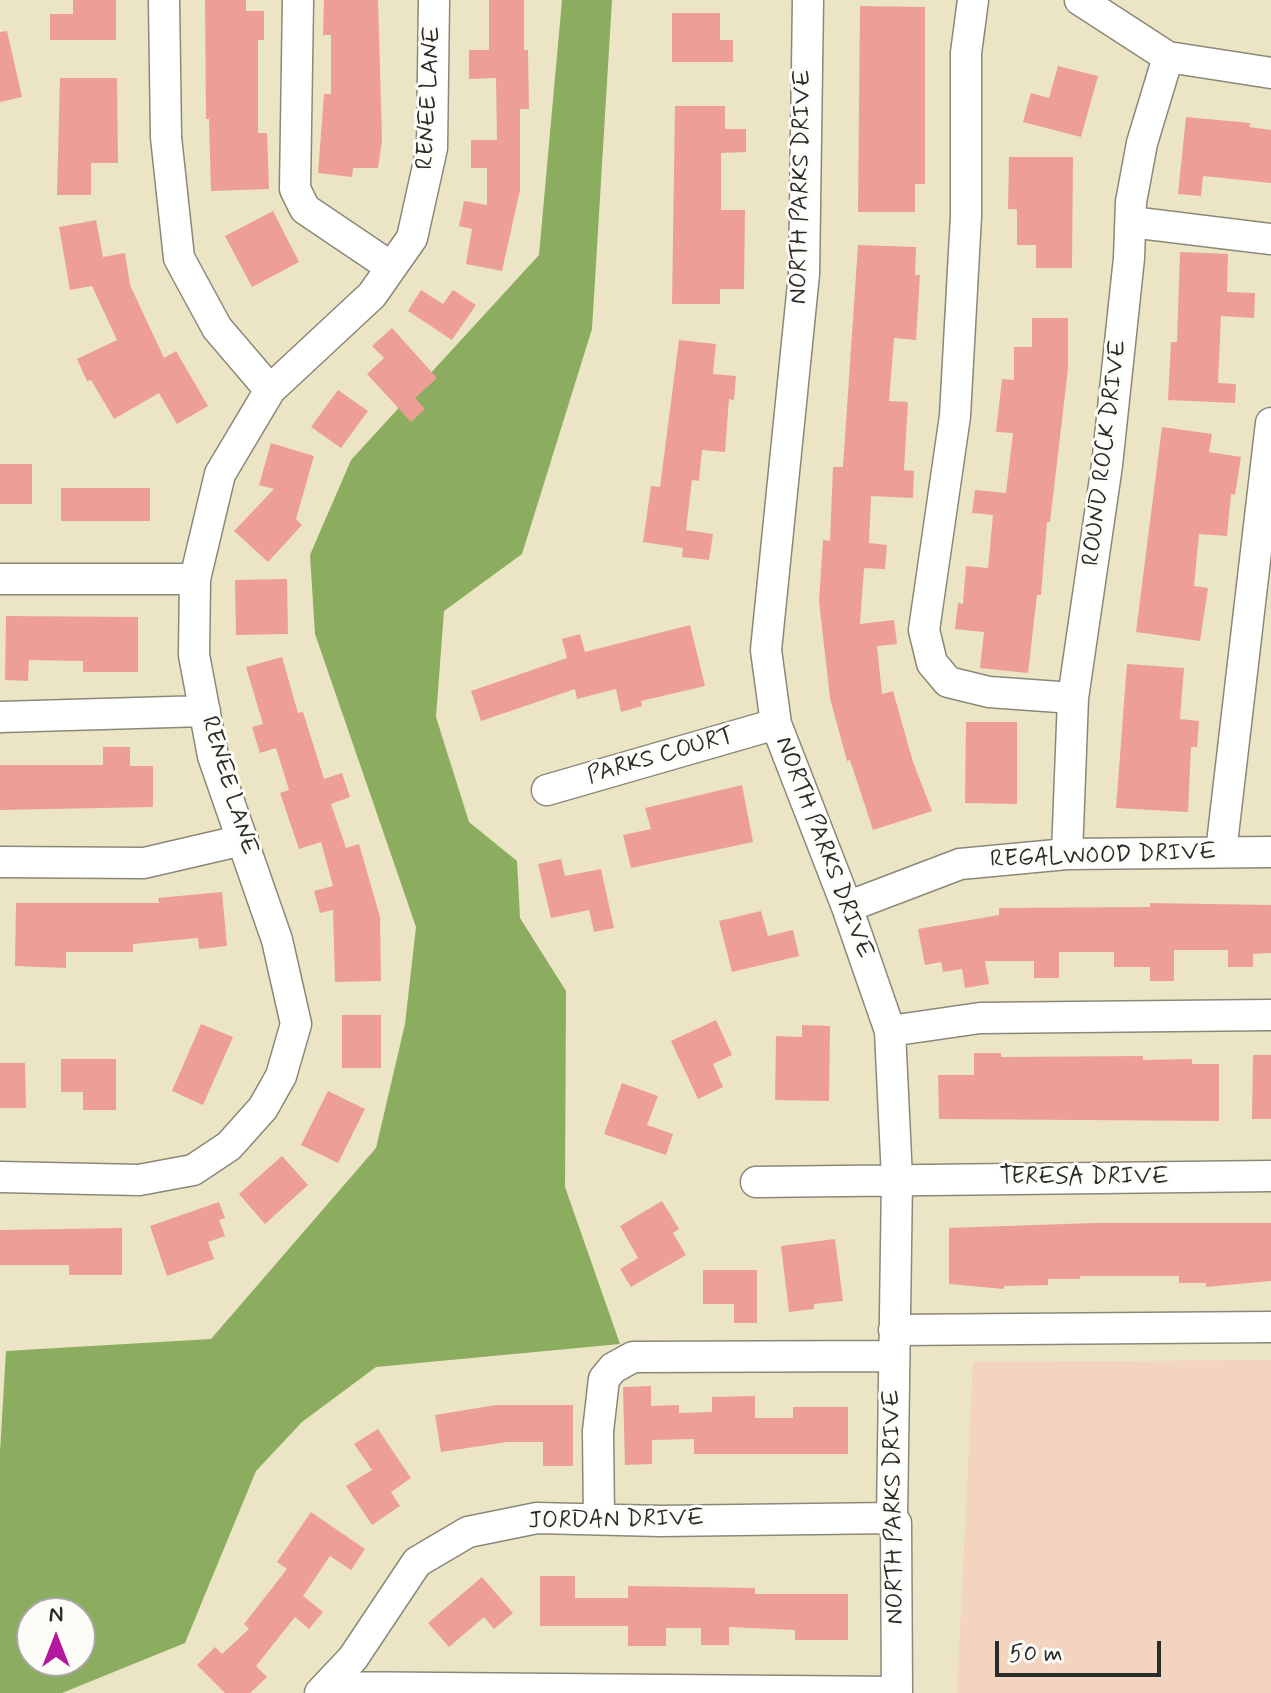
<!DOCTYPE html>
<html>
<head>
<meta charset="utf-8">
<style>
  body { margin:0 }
  #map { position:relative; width:1271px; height:1693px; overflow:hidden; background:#ebe5c6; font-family:Mynerve,sans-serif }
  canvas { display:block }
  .north { position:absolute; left:16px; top:1597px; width:80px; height:80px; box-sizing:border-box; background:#fdfcf7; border:2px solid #a9a8a5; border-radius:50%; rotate:0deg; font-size:22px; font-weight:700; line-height:32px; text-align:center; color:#2b2b2b }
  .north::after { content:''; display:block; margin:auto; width:28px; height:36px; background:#b5179e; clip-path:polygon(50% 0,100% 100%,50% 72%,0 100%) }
  .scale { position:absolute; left:995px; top:1641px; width:166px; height:36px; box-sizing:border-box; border:4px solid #2b2b2b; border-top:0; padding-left:10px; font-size:24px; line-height:28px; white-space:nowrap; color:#2b2b2b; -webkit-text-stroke:6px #fdfcf7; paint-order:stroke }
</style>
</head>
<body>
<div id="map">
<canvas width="1271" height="1693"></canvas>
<div class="north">N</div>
<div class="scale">50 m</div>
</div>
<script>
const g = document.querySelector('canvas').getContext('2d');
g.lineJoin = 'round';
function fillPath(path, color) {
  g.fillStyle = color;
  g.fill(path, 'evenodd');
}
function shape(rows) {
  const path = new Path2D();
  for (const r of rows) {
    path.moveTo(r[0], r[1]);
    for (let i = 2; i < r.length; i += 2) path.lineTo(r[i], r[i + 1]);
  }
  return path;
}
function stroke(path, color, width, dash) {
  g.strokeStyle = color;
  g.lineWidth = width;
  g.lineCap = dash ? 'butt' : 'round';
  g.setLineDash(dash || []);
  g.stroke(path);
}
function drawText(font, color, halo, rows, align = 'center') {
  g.font = font + ' Mynerve,sans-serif';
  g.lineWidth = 6;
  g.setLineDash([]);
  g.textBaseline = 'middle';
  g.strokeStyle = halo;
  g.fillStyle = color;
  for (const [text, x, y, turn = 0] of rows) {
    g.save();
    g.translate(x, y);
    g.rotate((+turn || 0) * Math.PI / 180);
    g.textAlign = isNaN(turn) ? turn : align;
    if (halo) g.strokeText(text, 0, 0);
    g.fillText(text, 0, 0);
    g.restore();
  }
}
fillPath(shape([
  [1271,1360,1271,1693,957,1693,973,1362]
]), '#f3d4be');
fillPath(shape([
  [562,0,612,0,592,329,522,554,444,611,436,717,469,822,517,861,520,918,566,991,565,1187,620,1344,376,1367,302,1422,256,1471,185,1643,62,1693,0,1693,0,1452,6,1351,211,1339,376,1148,405,1024,416,927,315,634,310,555,351,460,539,255],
  [32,1613,80,1613,80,1661,32,1661]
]), '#8cac5f');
fillPath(shape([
  [73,0,116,0,116,40,50,40,50,14,73,14],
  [205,0,246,0,246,11,264,11,264,40,258,40,258,133,267,133,269,189,211,191,209,119,206,119],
  [324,0,378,0,382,140,378,168,353,168,352,177,318,173,324,94,331,94,331,35,323,35],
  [489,0,524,0,524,50,528,50,529,109,520,109,520,190,502,271,466,264,472,229,459,226,464,201,487,205,487,168,471,168,471,140,497,140,496,78,469,79,469,50,489,50],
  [860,6,925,7,925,184,915,184,915,212,858,212],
  [672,13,720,13,720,40,733,40,733,62,672,62],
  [7,31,22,97,0,102,0,32],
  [1058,66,1098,76,1081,137,1023,122,1031,93,1049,98],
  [60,78,117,78,118,163,91,163,91,195,57,195],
  [675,106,725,106,725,129,746,129,746,152,721,153,721,210,745,210,744,289,720,289,720,304,672,304],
  [1186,117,1250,123,1249,127,1271,130,1271,183,1203,176,1201,196,1178,194],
  [1009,157,1073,157,1072,268,1036,268,1036,245,1017,245,1017,209,1008,209],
  [273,211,299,262,252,287,225,236],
  [96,220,103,257,125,253,130,285,164,358,176,351,208,406,177,424,159,393,114,419,91,380,87,381,77,359,117,340,92,286,70,290,59,227],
  [858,245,916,247,915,275,920,275,916,340,894,338,889,401,908,402,904,470,914,471,913,498,871,496,869,543,887,545,885,569,864,568,860,624,894,620,897,644,877,646,882,694,893,691,913,762,932,811,873,830,850,760,847,761,830,698,819,601,823,540,830,541,833,467,843,467],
  [1180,252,1228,254,1227,292,1255,293,1254,318,1221,316,1218,383,1236,384,1235,403,1168,400,1171,342,1177,342],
  [421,290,443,304,453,290,476,305,452,340,408,311],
  [1032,318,1068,318,1068,369,1050,522,1047,522,1041,595,1037,595,1028,673,980,668,984,632,955,629,958,603,963,604,966,566,988,568,993,515,972,513,975,490,1006,493,1013,433,996,432,1002,379,1014,380,1014,347,1032,347],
  [392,328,437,378,415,398,425,409,411,422,367,374,384,358,372,346],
  [679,340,716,344,713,374,736,376,734,400,729,399,725,452,702,450,699,481,692,480,686,530,713,534,709,560,682,557,683,548,643,542,651,486,660,487],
  [338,390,368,411,341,448,311,427],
  [1162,427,1212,434,1209,452,1241,457,1235,495,1231,494,1227,536,1199,534,1194,586,1208,588,1200,641,1136,632],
  [271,443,314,456,296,519,302,525,268,562,234,531,274,489,259,485],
  [0,464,32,464,32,504,0,504],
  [61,488,150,488,150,521,61,521],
  [287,579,288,634,236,635,235,580],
  [6,616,138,617,138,672,83,672,83,661,29,660,28,681,5,680],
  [690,625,705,686,641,701,642,706,621,712,616,689,577,699,575,689,481,721,471,691,567,658,562,639,580,634,585,652],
  [282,657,298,713,303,712,324,779,342,773,350,797,331,804,346,848,359,844,380,917,381,981,335,982,333,910,320,913,314,891,333,886,321,842,299,849,280,793,289,790,276,748,260,753,252,727,263,724,246,667],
  [1127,664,1184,668,1180,719,1199,721,1197,747,1191,747,1188,812,1116,808],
  [966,722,1017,722,1017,804,965,803],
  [103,747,130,747,130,766,153,766,153,807,0,810,0,765,103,765],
  [742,785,753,842,631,868,623,835,651,829,645,808],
  [561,859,565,876,601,869,614,928,594,932,589,910,551,918,538,864],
  [222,892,227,946,199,949,198,938,133,944,133,952,66,952,66,968,15,966,16,903,159,903,158,898],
  [1150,903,1271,905,1271,953,1253,954,1253,967,1228,967,1228,950,1174,950,1174,981,1150,981,1150,967,1114,967,1114,952,1059,952,1059,978,1034,978,1034,961,985,961,989,984,965,988,962,969,943,972,941,962,925,965,918,929,999,915,999,908,1150,907],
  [761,911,768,936,793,930,799,956,732,972,719,921],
  [342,1015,381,1015,381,1068,342,1068],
  [716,1020,732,1055,713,1064,723,1087,698,1099,671,1041],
  [201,1024,233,1037,203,1105,172,1091],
  [802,1025,830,1026,829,1101,775,1100,776,1036,802,1037],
  [974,1053,1001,1053,1001,1057,1143,1056,1143,1060,1192,1059,1192,1064,1219,1064,1219,1121,939,1119,938,1075,974,1075],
  [1253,1055,1271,1055,1271,1119,1252,1119],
  [61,1059,116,1059,116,1110,83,1110,83,1092,61,1092],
  [0,1063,25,1063,26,1108,0,1108],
  [622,1083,658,1096,647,1125,673,1134,666,1155,604,1134],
  [328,1091,365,1109,338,1163,301,1145],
  [282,1156,308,1185,265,1224,239,1194],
  [662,1201,679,1229,673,1233,686,1255,631,1287,620,1269,638,1258,620,1226],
  [219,1202,225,1218,219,1220,225,1236,208,1242,214,1259,167,1276,150,1226],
  [1093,1223,1271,1223,1271,1281,1206,1287,1206,1283,1179,1283,1179,1276,1080,1276,1080,1279,1048,1279,1048,1285,1004,1286,1004,1289,949,1284,949,1228],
  [122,1228,122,1275,69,1275,69,1265,0,1265,0,1230],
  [835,1239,843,1301,814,1304,814,1309,789,1312,781,1246],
  [703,1270,757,1270,757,1323,734,1323,734,1304,703,1304],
  [651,1386,651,1406,679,1405,679,1413,712,1412,712,1397,755,1396,755,1418,793,1418,793,1407,848,1407,848,1454,694,1454,694,1439,652,1440,652,1464,625,1465,623,1387],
  [496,1405,573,1405,573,1466,543,1466,543,1442,507,1442,441,1452,435,1415],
  [378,1429,411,1478,391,1492,400,1506,372,1525,346,1486,372,1470,354,1444],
  [311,1512,365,1549,351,1570,330,1556,303,1596,323,1612,309,1629,295,1617,256,1666,267,1677,250,1693,225,1693,197,1665,215,1647,222,1654,249,1629,244,1624,287,1569,277,1562],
  [540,1576,575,1576,575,1598,628,1598,628,1586,755,1588,755,1594,848,1594,848,1640,795,1640,795,1630,729,1627,729,1645,701,1645,701,1628,666,1628,666,1646,628,1646,628,1626,540,1626],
  [482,1577,513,1613,494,1629,484,1617,449,1647,428,1623]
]), '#ed9f95');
const minor = shape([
  [164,0,166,137,179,258,217,328,270,390],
  [298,0,295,189,305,209,391,267],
  [808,0,804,274,766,650,776,724,847,907,890,1031,897,1179,892,1518,896,1523,897,1693],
  [973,0,966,53,966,216,955,416,924,630,932,663,948,682,989,692,1073,698],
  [1080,0,1168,57,1271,73],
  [1131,222,1271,239],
  [0,579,195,579],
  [0,717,205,711],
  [547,790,776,724],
  [1221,852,1271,423],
  [1067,854,1073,698,1107,465,1129,258,1131,202,1142,143,1168,57],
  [0,862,144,863,243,840],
  [847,907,960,864,1067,854,1271,852],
  [890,1031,980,1018,1271,1015],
  [0,1177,139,1180,193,1170,229,1146,263,1108,281,1076,296,1024,277,940,213,756,194,655,195,579,220,474,270,390,372,295,412,238,432,148,434,0],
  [756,1182,1271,1176],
  [894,1330,1271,1327],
  [599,1519,598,1431,604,1379,613,1368,633,1357,894,1356],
  [326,1687,897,1692],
  [320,1693,353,1658,417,1562,468,1532,537,1518,661,1521,892,1518]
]);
stroke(minor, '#8b8878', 33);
stroke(minor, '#fff', 30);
drawText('24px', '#2b2b2b', '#fdfcf7', [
  ["RENEE LANE",430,98,-87],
  ["NORTH PARKS DRIVE",802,187,-89],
  ["ROUND ROCK DRIVE",1106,453,-83],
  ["PARKS COURT",661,757,-16],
  ["RENEE LANE",228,786,73],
  ["NORTH PARKS DRIVE",823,848,69],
  ["REGALWOOD DRIVE",1103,857,-2],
  ["TERESA DRIVE",1084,1178],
  ["NORTH PARKS DRIVE",895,1507,-91],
  ["JORDAN DRIVE",616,1521,-1]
]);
</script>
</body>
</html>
